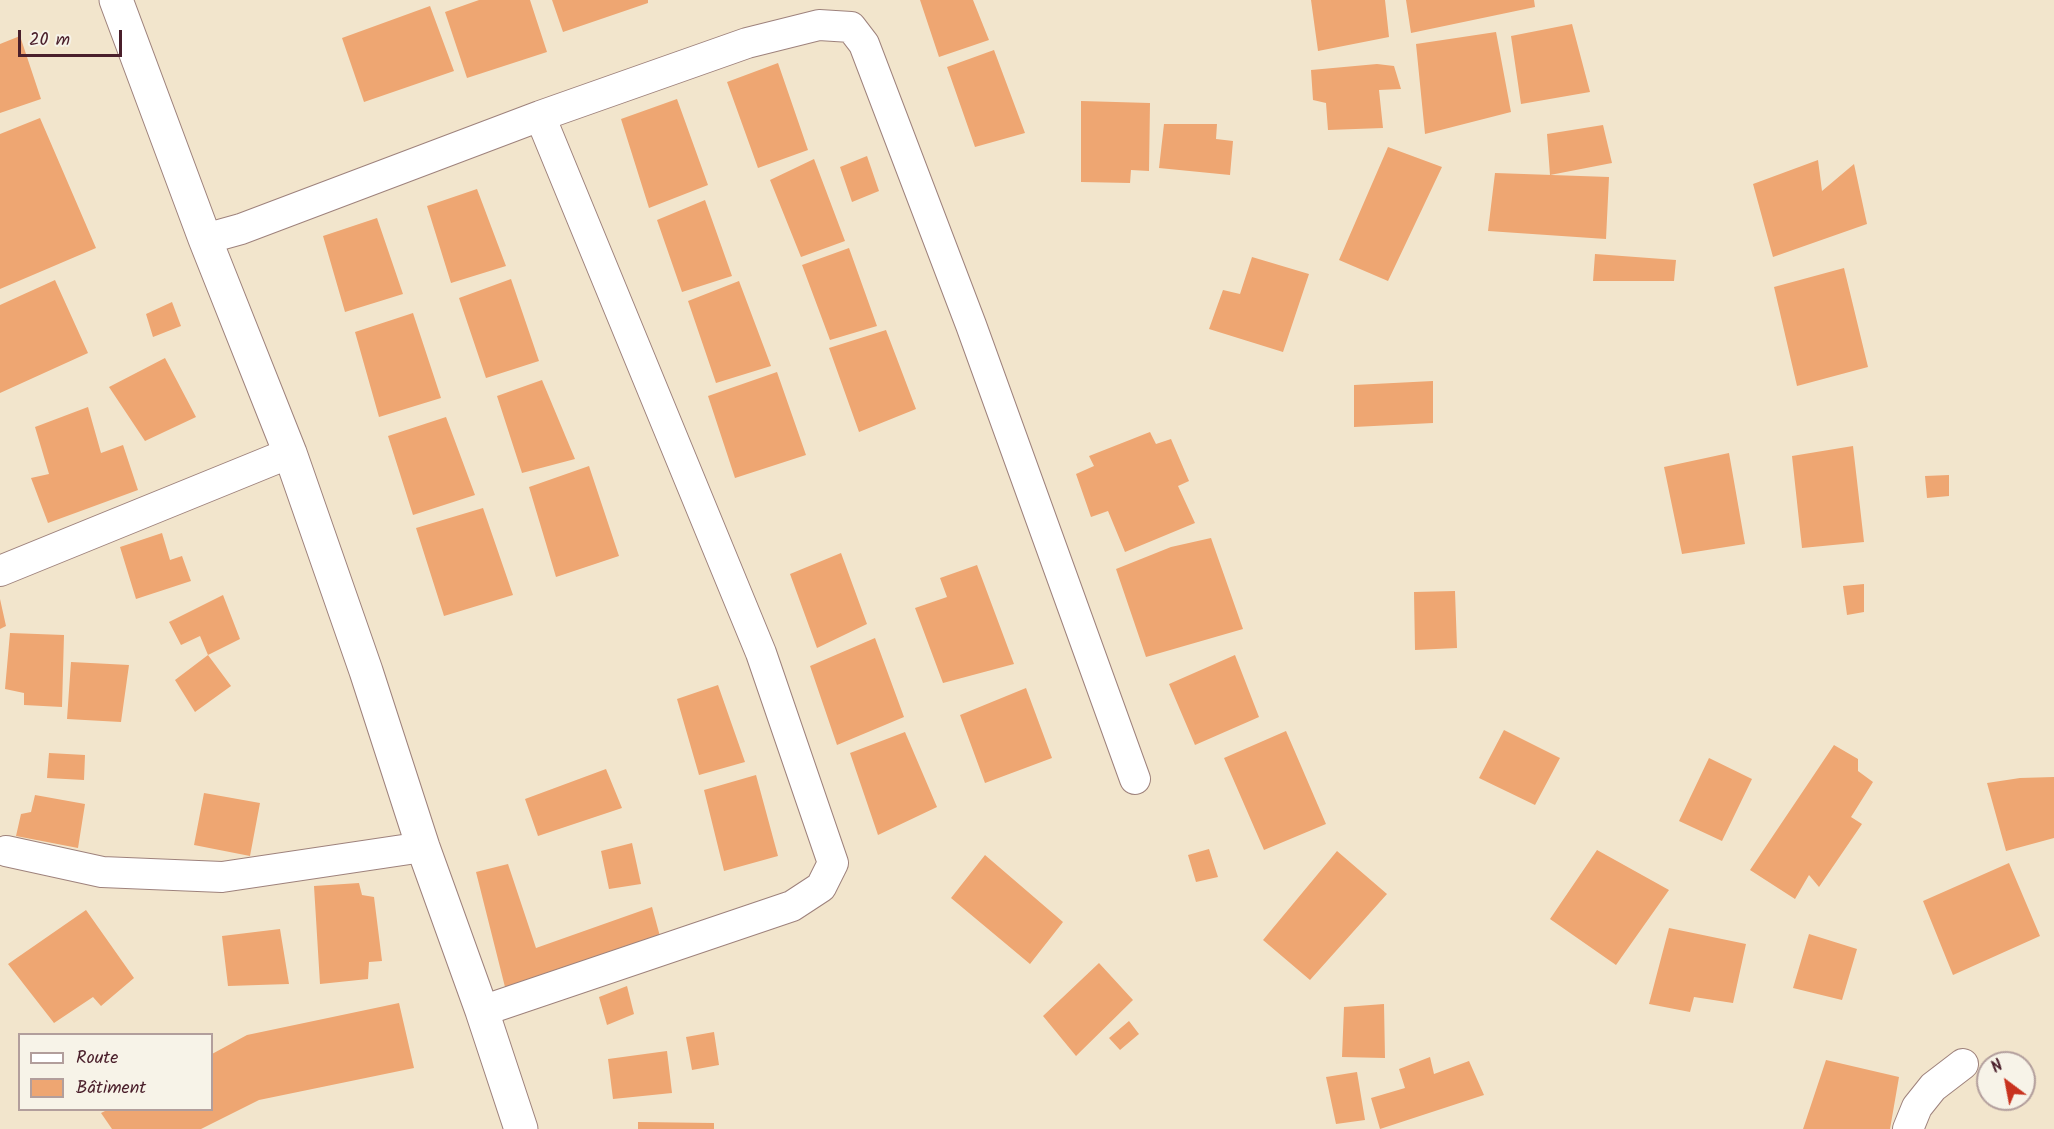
<!DOCTYPE html>
<html>
<head>
<meta charset="utf-8">
<style>
  body { margin:0 }
  #map { position:relative; width:2054px; height:1129px; overflow:hidden; background:#f2e5cc; font-family:Kalam,sans-serif }
  canvas { display:block }
  .legend { position:absolute; left:18px; top:1033px; width:195px; height:78px; box-sizing:border-box; background:#f7f3e8; border:2px solid #b29e9c; margin:0; padding:8px 10px; list-style:none; font-size:18px; color:#4a1f2b }
  .legend li { display:flex; align-items:center; gap:12px; height:30px }
  .legend b { width:30px; border:2px solid #b29e9c }
  .north { position:absolute; left:1976px; top:1051px; width:60px; height:60px; box-sizing:border-box; background:#f7f3e8; border:2px solid #b29e9c; border-radius:50%; rotate:328deg; font-size:16px; font-weight:700; line-height:24px; text-align:center; color:#4a1f2b }
  .north::after { content:''; display:block; margin:auto; width:21px; height:27px; background:#c8321e; clip-path:polygon(50% 0,100% 100%,50% 72%,0 100%) }
  .scale { position:absolute; left:18px; top:30px; width:104px; height:27px; box-sizing:border-box; border:3px solid #4a1f2b; border-top:0; padding-left:8px; font-size:18px; line-height:21px; white-space:nowrap; color:#4a1f2b; -webkit-text-stroke:4px #f7f3e8; paint-order:stroke }
</style>
</head>
<body>
<div id="map">
<canvas width="2054" height="1129"></canvas>
<ul class="legend">
<li><b style="height:8px;background:#fff"></b>Route</li>
<li><b style="height:16px;background:#eea672"></b>Bâtiment</li>
</ul>
<div class="north">N</div>
<div class="scale">20 m</div>
</div>
<script>
const g = document.querySelector('canvas').getContext('2d');
g.lineJoin = 'round';
function fillPath(path, color) {
  g.fillStyle = color;
  g.fill(path, 'evenodd');
}
function shape(rows) {
  const path = new Path2D();
  for (const r of rows) {
    path.moveTo(r[0], r[1]);
    for (let i = 2; i < r.length; i += 2) path.lineTo(r[i], r[i + 1]);
  }
  return path;
}
function stroke(path, color, width, dash) {
  g.strokeStyle = color;
  g.lineWidth = width;
  g.lineCap = dash ? 'butt' : 'round';
  g.setLineDash(dash || []);
  g.stroke(path);
}
fillPath(shape([
  [479,0,530,0,547,52,467,78,445,12],
  [552,0,648,0,648,3,563,32],
  [920,0,973,0,989,40,939,57],
  [1311,0,1385,0,1389,37,1318,51],
  [1406,0,1534,0,1535,7,1411,33],
  [430,6,454,71,364,102,342,38],
  [1572,24,1590,92,1521,104,1511,36],
  [1496,32,1511,112,1425,134,1416,44],
  [20,36,41,99,0,113,0,44],
  [994,50,1025,133,975,147,947,67],
  [778,63,808,150,758,168,727,82],
  [1377,64,1394,66,1401,89,1379,90,1383,128,1328,130,1326,103,1313,100,1311,70],
  [677,99,708,185,649,208,621,119],
  [1081,101,1150,103,1149,171,1131,170,1130,183,1081,182],
  [40,118,96,248,0,289,0,134],
  [1164,124,1217,124,1216,139,1233,141,1230,175,1159,168],
  [1603,125,1612,163,1550,175,1547,134],
  [1388,147,1442,167,1388,281,1339,260],
  [867,156,879,191,852,202,840,167],
  [814,159,845,241,801,257,770,180],
  [1818,160,1822,191,1854,164,1867,224,1773,257,1753,184],
  [1495,173,1609,177,1606,239,1488,231],
  [477,189,506,266,451,283,427,206],
  [705,200,732,276,682,292,657,220],
  [377,218,403,294,345,312,323,236],
  [849,248,877,326,830,340,802,265],
  [1595,254,1676,260,1674,281,1593,281],
  [1252,257,1309,274,1283,352,1209,329,1223,290,1240,294],
  [1844,268,1868,367,1797,386,1774,287],
  [511,279,539,361,486,378,459,298],
  [55,280,88,353,0,393,0,305],
  [739,281,771,366,716,383,688,301],
  [172,302,181,326,153,337,146,314],
  [413,313,441,398,379,417,355,332],
  [886,330,916,409,859,432,829,348],
  [165,358,196,417,145,441,109,387],
  [777,372,806,455,735,478,708,396],
  [542,380,575,459,522,473,497,396],
  [1433,381,1433,423,1354,427,1354,385],
  [88,407,101,453,123,445,138,490,48,523,31,478,49,474,35,427],
  [446,417,475,495,413,515,388,436],
  [1150,432,1156,444,1171,439,1189,481,1178,486,1195,523,1125,552,1108,511,1091,517,1076,474,1094,466,1089,456],
  [1853,446,1864,542,1802,548,1792,456],
  [1729,453,1745,544,1682,554,1664,467],
  [589,466,619,556,556,577,529,487],
  [1949,475,1949,496,1927,498,1925,476],
  [483,508,513,595,444,616,416,528],
  [162,533,170,560,182,556,191,581,136,599,120,547],
  [1211,538,1243,629,1146,657,1116,569,1171,547],
  [841,553,867,624,817,648,790,574],
  [977,565,1014,664,943,683,915,608,947,597,940,578],
  [1864,584,1864,612,1847,615,1843,586],
  [1455,591,1457,648,1415,650,1414,592],
  [223,595,240,639,208,655,200,636,181,645,169,622],
  [0,599,6,626,0,629],
  [10,633,64,635,62,707,24,705,24,693,5,689],
  [875,638,904,717,837,745,810,666],
  [208,655,231,686,195,712,175,680],
  [1235,655,1259,717,1195,745,1169,684],
  [71,662,129,665,121,722,67,719],
  [718,685,745,762,699,775,677,699],
  [1026,688,1052,758,985,783,960,715],
  [1504,730,1560,758,1535,805,1479,778],
  [1286,731,1326,824,1264,850,1224,758],
  [905,732,937,807,878,835,850,753],
  [1834,745,1858,759,1858,771,1873,782,1851,817,1862,824,1819,887,1809,875,1795,899,1750,870],
  [49,753,85,755,84,780,47,778],
  [1709,758,1752,779,1722,841,1679,821],
  [606,769,622,808,538,836,525,799],
  [756,775,778,856,724,871,704,790],
  [2054,777,2054,838,2006,851,1987,783,2020,778],
  [204,793,260,803,250,856,194,845],
  [35,795,85,804,78,848,16,836,21,814,31,812],
  [632,843,641,884,609,889,601,851],
  [1209,849,1218,877,1196,882,1188,855],
  [1597,850,1669,890,1616,965,1550,919],
  [1337,851,1387,894,1310,980,1263,940],
  [985,855,1063,922,1030,964,951,898],
  [2009,863,2040,936,1953,975,1923,901],
  [508,864,536,948,652,907,661,940,506,991,476,872],
  [359,883,362,895,374,897,382,961,369,962,368,979,320,984,314,886],
  [86,910,134,978,101,1006,93,997,54,1023,8,964],
  [1669,928,1746,944,1733,1003,1694,997,1690,1012,1649,1004],
  [280,929,289,984,228,986,222,936],
  [1809,934,1857,949,1842,1000,1793,988],
  [1099,963,1133,1000,1076,1056,1043,1016],
  [627,986,634,1014,607,1025,599,997],
  [399,1003,414,1068,259,1100,201,1129,112,1129,101,1113,107,1110,212,1110,212,1054,247,1035],
  [1384,1004,1385,1058,1342,1057,1344,1007],
  [1129,1021,1139,1034,1120,1050,1109,1038],
  [714,1032,719,1065,692,1070,686,1037],
  [667,1051,672,1093,613,1099,608,1059],
  [1430,1057,1434,1074,1469,1061,1484,1095,1380,1129,1371,1098,1405,1088,1399,1069],
  [1826,1060,1899,1077,1890,1129,1803,1129],
  [1357,1072,1365,1120,1336,1124,1326,1077],
  [638,1122,714,1123,714,1129,638,1129]
]), '#eea672');
const minor = shape([
  [205,239,241,229,540,116,747,43,819,25,851,27,864,44,971,325,1135,779],
  [0,571,290,453],
  [6,851,102,872,222,877,423,847],
  [482,1011,792,906,821,887,833,863,761,653,540,116],
  [1908,1129,1917,1107,1933,1087,1963,1064]
]);
const tertiary = shape([
  [116,0,205,239,290,453,366,671,423,847,482,1011,521,1129]
]);
stroke(minor, '#9e827c', 32);
stroke(tertiary, '#9e827c', 35);
stroke(minor, '#fff', 30);
stroke(tertiary, '#fff', 33);
</script>
</body>
</html>
